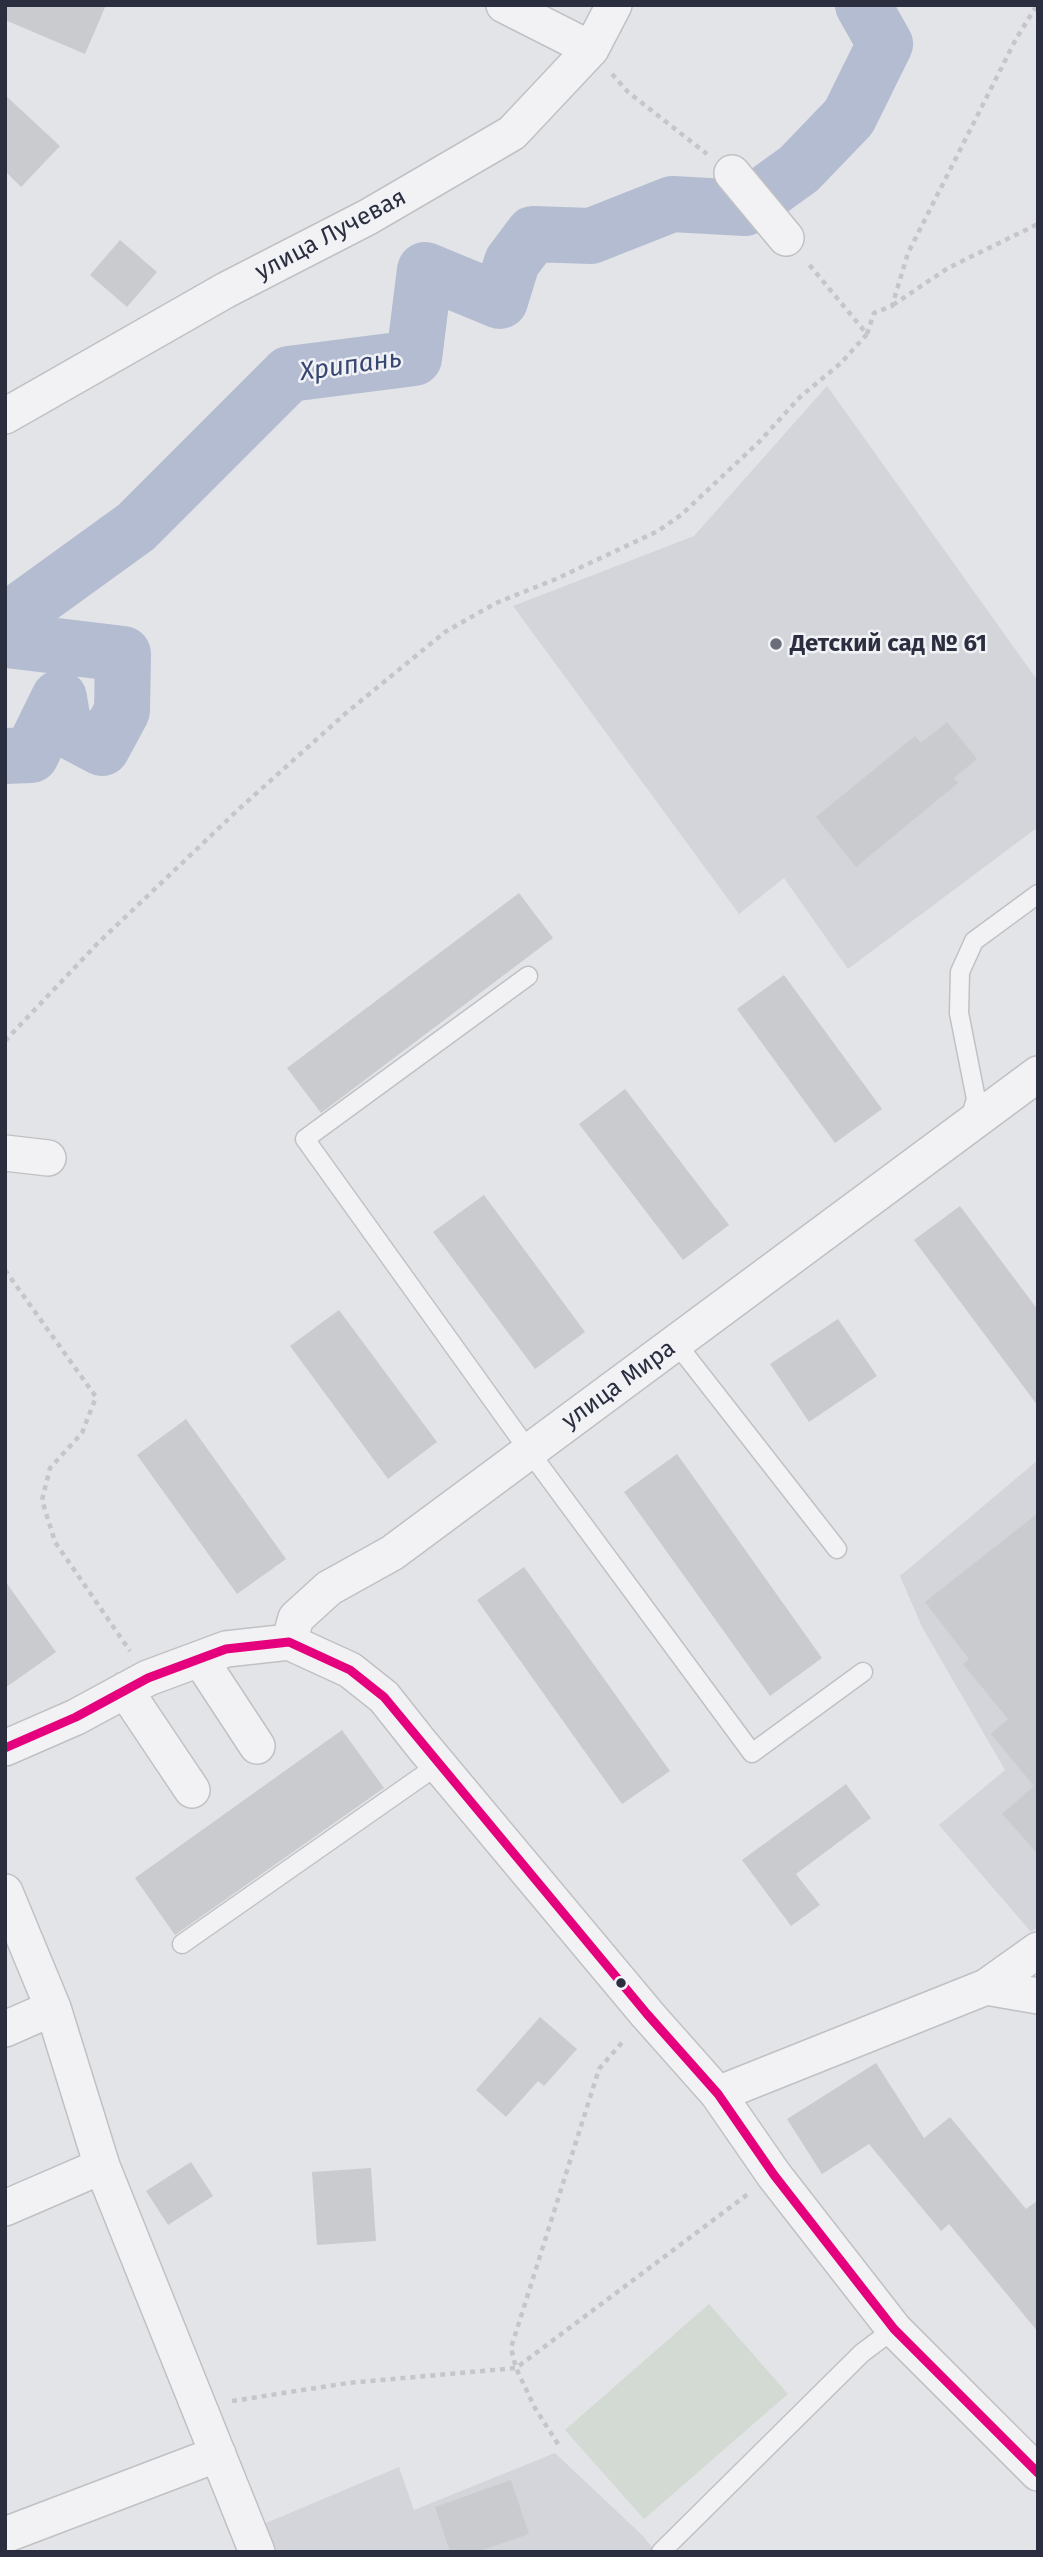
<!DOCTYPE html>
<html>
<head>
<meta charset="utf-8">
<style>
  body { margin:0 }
  #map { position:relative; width:1043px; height:2557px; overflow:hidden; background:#e3e4e7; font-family:"Fira Sans",sans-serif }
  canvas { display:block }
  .frame { position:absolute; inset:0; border:7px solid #2b2e3f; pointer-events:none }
</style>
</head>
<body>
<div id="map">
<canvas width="1043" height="2557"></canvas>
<div class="frame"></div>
</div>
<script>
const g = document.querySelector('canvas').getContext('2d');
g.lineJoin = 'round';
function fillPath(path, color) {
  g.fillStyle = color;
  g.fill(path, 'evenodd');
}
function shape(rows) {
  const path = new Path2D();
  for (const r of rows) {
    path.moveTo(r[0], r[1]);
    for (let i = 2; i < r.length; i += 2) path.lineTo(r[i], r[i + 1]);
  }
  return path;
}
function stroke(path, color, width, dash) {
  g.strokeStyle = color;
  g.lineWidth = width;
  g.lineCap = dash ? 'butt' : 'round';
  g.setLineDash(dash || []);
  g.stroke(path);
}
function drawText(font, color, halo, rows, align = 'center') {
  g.font = font + ' "Fira Sans",sans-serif';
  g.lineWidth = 5;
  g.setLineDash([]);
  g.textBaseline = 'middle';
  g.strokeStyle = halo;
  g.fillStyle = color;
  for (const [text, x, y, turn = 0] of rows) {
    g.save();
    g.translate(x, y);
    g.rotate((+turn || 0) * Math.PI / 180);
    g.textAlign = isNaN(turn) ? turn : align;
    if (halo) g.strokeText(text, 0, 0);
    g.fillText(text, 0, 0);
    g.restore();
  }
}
fillPath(shape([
  [827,386,1038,681,1038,827,848,969,784,878,739,914,513,606,694,536],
  [1038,1460,1038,1927,1031,1932,939,1825,1005,1770,922,1627,900,1576],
  [555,2453,642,2535,656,2552,269,2552,259,2526,399,2467,414,2510]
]), '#d3d5db');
fillPath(shape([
  [709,2304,788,2394,644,2519,565,2430]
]), '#d2dad3');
stroke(shape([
  [5,756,31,755,59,698,64,728,102,748,122,711,123,654,7,640,13,616,136,527,289,374,414,358,425,270,500,301,512,262,533,234,591,236,672,204,745,208,799,169,849,117,885,44,863,5]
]), '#b3bcd0', 56);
fillPath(shape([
  [5,5,106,5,85,54,5,20],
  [5,95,60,146,21,187,5,171],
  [120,240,157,272,127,307,90,275],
  [947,722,977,759,954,778,958,783,856,867,816,817,915,736,921,743],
  [519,893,553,938,321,1113,287,1068],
  [784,975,882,1109,835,1143,737,1009],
  [625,1089,729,1225,683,1260,579,1124],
  [484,1195,585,1332,535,1369,433,1232],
  [960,1206,1038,1310,1038,1406,914,1240],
  [339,1310,437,1442,388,1479,290,1346],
  [838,1319,877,1376,809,1422,770,1364],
  [186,1419,286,1559,237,1594,137,1455],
  [677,1454,822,1658,770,1696,624,1492],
  [1038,1513,1038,1854,1002,1814,1034,1786,991,1734,1008,1719,963,1664,969,1659,925,1602],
  [524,1567,670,1771,622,1804,477,1600],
  [5,1581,56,1652,5,1688],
  [342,1730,384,1788,175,1935,135,1878],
  [846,1784,871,1818,796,1874,820,1905,791,1926,742,1860],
  [540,2017,577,2049,544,2086,538,2081,506,2117,476,2090],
  [876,2063,924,2138,950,2117,1026,2209,1038,2200,1038,2332,949,2224,941,2231,869,2144,822,2174,787,2119],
  [191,2162,213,2196,168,2225,146,2191],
  [371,2168,376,2241,317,2245,312,2172],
  [511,2480,529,2534,477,2552,450,2552,435,2507]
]), '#cacbcf');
const lane = shape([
  [528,976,305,1139,529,1451,752,1753,863,1672],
  [970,1119,976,1099,959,1013,960,972,974,941,1038,894],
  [676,1343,837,1549],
  [182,1944,438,1765],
  [661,2552,862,2353,894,2329]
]);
const street = shape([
  [504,5,591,49],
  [732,173,786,238],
  [5,416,226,290,368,217,512,133,591,49,614,5],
  [5,1153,48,1158],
  [289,1642,296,1618,329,1588,392,1553,1038,1074],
  [200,1659,257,1746],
  [125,1690,192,1790],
  [5,1748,76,1717,148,1678,226,1649,289,1642,350,1670,384,1697,422,1745,647,2014,718,2094,774,2175,894,2329,1038,2473],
  [5,1892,53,2008,102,2166,257,2552],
  [986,1987,1038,1950],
  [5,2029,53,2008],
  [718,2094,986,1987,1038,1996],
  [5,2208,102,2166],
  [5,2535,218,2454]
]);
stroke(lane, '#c0c1c4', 21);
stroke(street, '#c0c1c4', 38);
stroke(shape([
  [612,74,628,92,707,154],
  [893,305,948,268,1038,224],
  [867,334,874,313,892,306,908,253,1016,39,1037,5],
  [5,1041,98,943,240,808,346,713,445,632,496,603,556,579,658,531,681,515,759,442,800,397,841,363,867,334,807,262],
  [5,1270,96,1397,82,1433,50,1468,42,1500,55,1542,130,1651],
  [232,2401,348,2383,516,2368,748,2194],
  [558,2444,535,2408,516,2368,511,2348,599,2069,625,2039]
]), '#c5c5ca', 4.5, [5, 5]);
stroke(lane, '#f2f2f4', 18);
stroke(street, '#f2f2f4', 35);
stroke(shape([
  [5,1748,76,1717,148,1678,226,1649,289,1642,350,1670,384,1697,647,2014,718,2094,774,2175,894,2329,1038,2473]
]), '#e5007d', 9);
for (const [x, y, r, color] of [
  [776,644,7,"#6b6e7a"],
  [621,1983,6,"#2b2e3f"]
]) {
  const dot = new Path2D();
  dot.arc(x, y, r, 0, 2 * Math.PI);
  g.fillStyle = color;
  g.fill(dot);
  stroke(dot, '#f1f2f6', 2.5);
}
drawText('24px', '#2b2e3f', '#f1f2f6', [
  ["улица Лучевая",331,235,-28],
  ["улица Мира",619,1385,-36]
]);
drawText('bold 24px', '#2b2e3f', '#f1f2f6', [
  ["Детский сад № 61",790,644]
], 'left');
drawText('italic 26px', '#374771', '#f1f2f6', [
  ["Хрипань",351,366,-8]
]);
</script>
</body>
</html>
